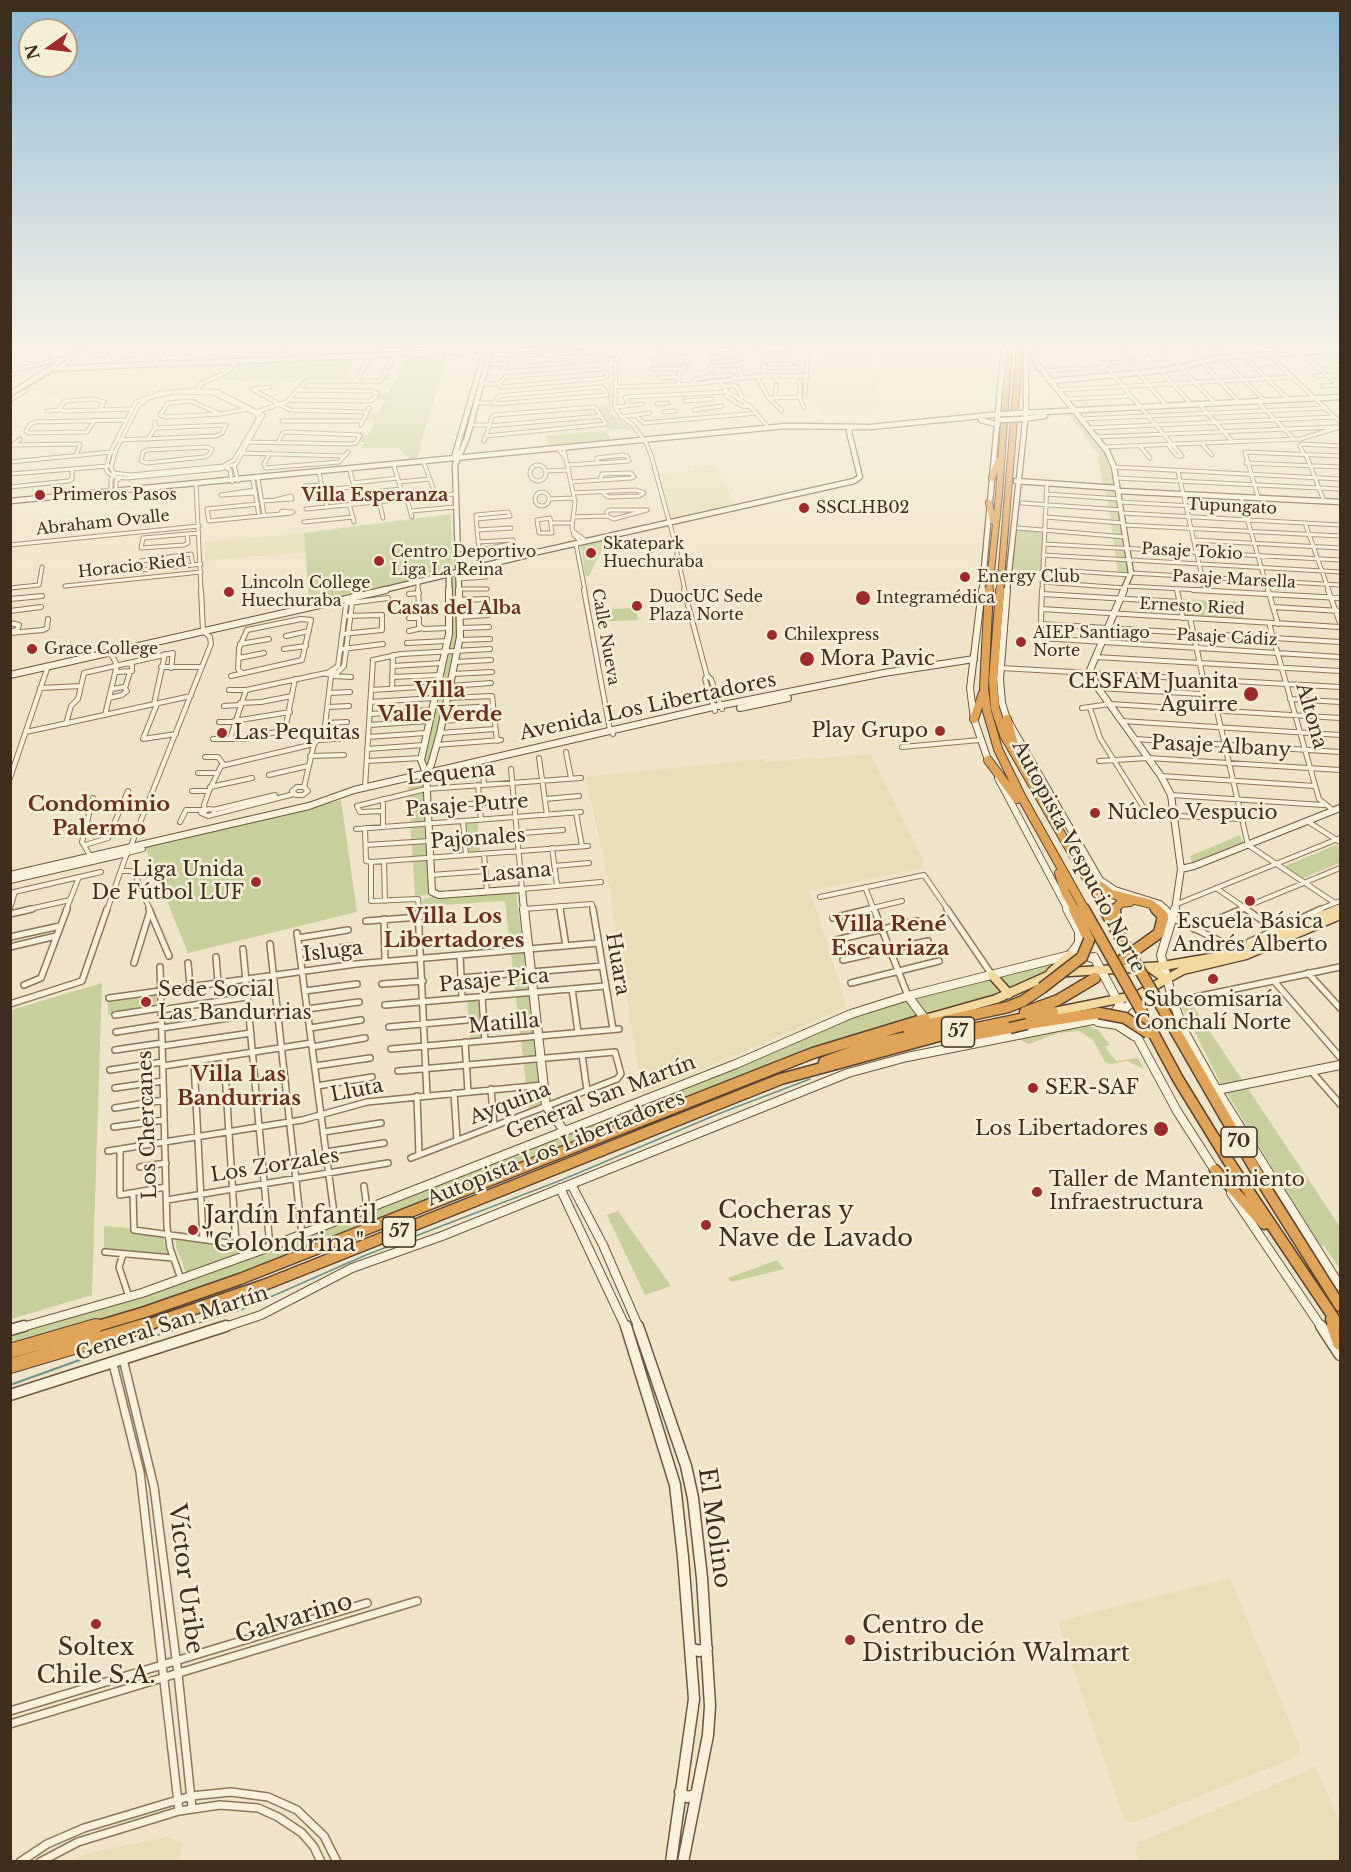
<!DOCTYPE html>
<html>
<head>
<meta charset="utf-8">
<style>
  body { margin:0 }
  #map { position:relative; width:1351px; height:1872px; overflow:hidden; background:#f0e4c8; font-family:"Libre Baskerville",serif }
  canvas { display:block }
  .frame { position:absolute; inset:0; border:12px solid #3d2e20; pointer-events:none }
  .north { position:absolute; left:18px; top:18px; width:60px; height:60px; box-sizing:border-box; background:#f7eed8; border:2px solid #ada18e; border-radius:50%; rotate:256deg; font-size:16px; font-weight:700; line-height:24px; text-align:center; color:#3d2e20 }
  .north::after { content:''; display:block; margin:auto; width:21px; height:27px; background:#9e2a2b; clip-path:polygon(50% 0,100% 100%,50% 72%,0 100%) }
</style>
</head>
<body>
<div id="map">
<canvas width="1351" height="1872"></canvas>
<div class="frame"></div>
<div class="north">N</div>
</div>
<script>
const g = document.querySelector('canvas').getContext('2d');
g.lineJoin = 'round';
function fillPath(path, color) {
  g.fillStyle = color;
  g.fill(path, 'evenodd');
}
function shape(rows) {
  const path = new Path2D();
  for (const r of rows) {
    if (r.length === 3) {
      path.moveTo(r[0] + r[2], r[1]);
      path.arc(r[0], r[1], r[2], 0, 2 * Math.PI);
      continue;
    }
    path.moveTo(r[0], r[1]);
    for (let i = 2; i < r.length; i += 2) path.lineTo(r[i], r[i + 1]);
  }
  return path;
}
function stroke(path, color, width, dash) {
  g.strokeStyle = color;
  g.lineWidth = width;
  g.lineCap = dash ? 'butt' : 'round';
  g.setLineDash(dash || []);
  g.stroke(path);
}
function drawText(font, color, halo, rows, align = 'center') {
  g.font = font + ' "Libre Baskerville",serif';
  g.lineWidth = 5;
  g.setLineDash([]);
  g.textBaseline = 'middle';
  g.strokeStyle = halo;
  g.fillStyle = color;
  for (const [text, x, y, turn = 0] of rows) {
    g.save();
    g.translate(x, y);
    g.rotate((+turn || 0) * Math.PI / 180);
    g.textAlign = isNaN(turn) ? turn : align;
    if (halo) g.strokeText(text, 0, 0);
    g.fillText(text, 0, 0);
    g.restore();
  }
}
fillPath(shape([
  [296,346,394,346,392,353,292,357],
  [817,346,868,346,880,375,876,394,880,394,881,410,822,417,813,396,816,395,813,378,816,362,849,357,841,355,817,356],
  [874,346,995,346,996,360,992,371,888,378],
  [230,365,226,372,199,383,194,388,167,390,137,400,123,400,108,394,54,395,23,391,51,373],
  [714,465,736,506,672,519,660,474,695,471,694,467],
  [303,533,305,552,206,561,204,542],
  [871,754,921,855,923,868,810,891,847,1007,642,1095,609,885,586,777,762,759,764,762],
  [1230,1578,1300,1746,1299,1753,1291,1759,1138,1821,1128,1822,1124,1819,1060,1629,1060,1621],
  [1316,1767,1340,1824,1340,1861,1139,1861,1135,1851,1138,1843],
  [167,1837,183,1843,182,1855,177,1861,70,1861,92,1852]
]), '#e6deb5');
fillPath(shape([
  [447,355,416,461,411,461,399,448,361,448,364,442,358,442,361,435,368,435,375,421,365,420,369,414,378,414,385,400,376,399,379,393,388,393,406,357],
  [353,359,343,380,287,378,285,382,255,381,244,384,244,381,214,380,233,372,238,365],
  [605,382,611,382,611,413,632,429,608,429,610,442,550,448,545,436,608,430,606,426,609,424,597,406,607,404,606,386,608,386],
  [1068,414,1073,414,1105,455,1115,486,1103,485,1098,457,1100,456],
  [1106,489,1115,489,1128,573,1118,573],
  [451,514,453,570,315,603,309,597,304,533],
  [1017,530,1044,532,1041,571,1013,569],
  [602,540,607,540,589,576,585,576,581,546,579,546],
  [458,575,459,636,430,765,427,768,424,765,424,759,443,673,450,577],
  [1183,599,1239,602,1243,619,1187,616],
  [636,608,638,620,596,622,594,610],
  [423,781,430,895,415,896,408,784],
  [341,800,357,912,188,953,145,847],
  [478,821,480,852,469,853,465,823],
  [1240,835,1243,842,1192,863,1190,856],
  [1336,845,1340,848,1340,863,1303,878,1285,866],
  [516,892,523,947,510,947,505,901,427,906,423,906,422,900,431,897],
  [525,953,541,1106,529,1111,511,954],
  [1059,961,1047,973,996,996,817,1048,189,1294,11,1347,11,1332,274,1249,648,1103,853,1016,899,1001],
  [102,983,92,1295,11,1319,11,1010],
  [156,995,157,1006,153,1008,108,1015,108,1000],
  [481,998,485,1039,470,1040,467,999],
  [1180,1003,1191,1003,1340,1227,1340,1269,1325,1247,1320,1245,1220,1082],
  [1088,1026,1098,1030,1110,1045,1105,1047,1116,1061,1138,1058,1144,1069,1127,1061,1110,1064,1105,1062,1093,1040,1079,1031,1059,1033,1029,1044,1018,1039],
  [618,1211,671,1286,645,1295,607,1215],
  [104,1226,129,1228,134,1232,163,1236,167,1255,104,1250],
  [175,1236,257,1249,186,1273,176,1247],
  [777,1260,784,1269,731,1282,728,1278]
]), '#c9cf9b');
stroke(shape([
  [10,397,55,371],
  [182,1328,243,1309,366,1255,564,1179,718,1114,810,1079]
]), '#6f938a', 1.5);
stroke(shape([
  [10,1385,102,1352,187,1326]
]), '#6f938a', 2);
const streetFar3 = shape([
  [256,346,257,350,285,350],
  [626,346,616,359,615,407,620,415,633,425,646,443,651,455,674,539,685,591],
  [738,346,741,357,739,372,742,377],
  [759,346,764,357,764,376],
  [1115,346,1166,405],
  [1138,346,1191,404],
  [1160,346,1215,403],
  [1181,346,1201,361,1239,402],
  [760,347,789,346],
  [1216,348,1254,346],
  [1321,351,1340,367],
  [161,352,169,346],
  [602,352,608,359,503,368,508,356,602,352],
  [659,352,687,352],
  [1299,352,1339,385],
  [10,353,16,346],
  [1190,353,1220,352],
  [711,354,712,350,739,349],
  [763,354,792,353],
  [1268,354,1340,422],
  [1243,356,1288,399],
  [1221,357,1264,400],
  [113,359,151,352,162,353,153,365],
  [10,360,22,346],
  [1127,360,1171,358],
  [653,361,688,361],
  [764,361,798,360],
  [50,362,46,357,54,348],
  [712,362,713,358,741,357],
  [1103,363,1182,456],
  [1103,363,1129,362],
  [487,364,504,364],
  [763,368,797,367],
  [50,369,81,346],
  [58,369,89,346],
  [601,369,608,375,605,378,501,387,499,384,505,377,601,369],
  [653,369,683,369],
  [10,371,120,346],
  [712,371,711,366,740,365],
  [1043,371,1105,367],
  [10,376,14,374],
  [757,376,768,397,782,411],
  [1314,376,1340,375],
  [659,378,679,377],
  [356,381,367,362],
  [719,381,728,392,751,407,768,427],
  [800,381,800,397,804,408],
  [482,384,499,384],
  [691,384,696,379,709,377,730,375,735,378],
  [678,385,680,372,687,362,687,352,684,346],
  [723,386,736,386,742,397,740,399],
  [1323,386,1340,385],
  [599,387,603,388,607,395,494,404,498,396,599,387],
  [616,387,694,384,761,376,808,376],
  [252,389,290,410,366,412],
  [252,389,270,387],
  [197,390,218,392,263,415,236,464,220,469,127,478,116,477,108,473,106,469,110,453,136,402,161,393,197,390],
  [1059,390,1293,377],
  [196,391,202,383,229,371,245,346],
  [173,392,213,393,255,413,259,418,234,460,223,466,131,475,114,473,111,468,115,452,138,406,148,398,173,392],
  [730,394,726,396,742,406,751,407],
  [805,394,808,346],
  [770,398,800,397],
  [775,398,776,385],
  [95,399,104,402,100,410,64,411,59,409,65,401,95,399],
  [1066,399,1130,396],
  [10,400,25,391],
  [289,400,368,401,373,400,377,393,372,391,297,390],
  [191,401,220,414,167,417,160,415,168,403,191,401],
  [685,401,711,399],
  [1257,401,1294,439],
  [477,403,494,403],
  [1198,403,1233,442],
  [657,404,668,403],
  [629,405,625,397,727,392],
  [595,407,606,424,486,436,492,417,495,415,595,407],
  [615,407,643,404],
  [100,410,131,409],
  [694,410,722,406],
  [47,411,60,410],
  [259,411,286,402,306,381,381,381,394,356],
  [664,412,675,411],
  [220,414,248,409],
  [635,415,644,423,757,413],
  [621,417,650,413],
  [1081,419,1326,408],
  [282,421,361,421],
  [361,425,369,408],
  [471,425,489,425],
  [489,426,601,416],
  [1088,428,1335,417],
  [28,433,26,431,30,424,36,422,127,420],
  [28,433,87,432,95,420],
  [1095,437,1336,427],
  [148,439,155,428,155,422],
  [118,440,216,436,222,433,226,425,155,428],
  [484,441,486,436],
  [247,442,350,444,356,443,360,435,288,432,283,433,278,442],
  [1201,443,1212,455],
  [1171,444,1169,446,1177,456,1182,456],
  [10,445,80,444,76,456],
  [13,445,20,439],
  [1140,446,1150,458],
  [206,447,212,449,209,455,204,457,147,463,141,461,143,452,147,450,206,447],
  [1104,447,1300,439,1340,427],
  [559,450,565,457],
  [564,450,575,502,572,528,574,535,581,542],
  [241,453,344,456],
  [270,453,264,464,266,468,339,462,348,452],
  [1304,455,1300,446,1302,444,1340,446],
  [1306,455,1324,501],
  [10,462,112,452],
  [424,463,436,496],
  [1246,463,1340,467],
  [538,473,8],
  [234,465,238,481],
  [568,465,629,461,627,456,623,455,597,458,597,463],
  [394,466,404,499],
  [225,467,230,470,232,482],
  [1114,467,1340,479],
  [349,468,359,503],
  [545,471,569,470],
  [1178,471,1205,590],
  [319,473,327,507],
  [10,474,109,466],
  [1116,478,1340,489],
  [399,482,430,479],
  [571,482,631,478,634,477,631,473,602,474,600,480],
  [196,483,201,591],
  [353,483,398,478],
  [305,486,322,485],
  [10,487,69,481,72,479,72,469],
  [255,490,221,495,256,493],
  [323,490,354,487],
  [542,499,7],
  [602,492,608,497,639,496,644,493],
  [116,493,116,481,121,477],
  [573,493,636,490,644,493],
  [111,494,111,479,114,475],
  [356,494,401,489],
  [1046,494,1119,499],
  [307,497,324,495],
  [1241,497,1268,591],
  [1258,497,1245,452,1340,456],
  [407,499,412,517],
  [549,499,574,498],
  [262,501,292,499,291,496,275,500],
  [379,501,383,518],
  [1120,502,1245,509],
  [1022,503,1121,510],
  [349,504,354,522],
  [207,509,209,521,291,513,293,512,282,511,280,514],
  [207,509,258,504],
  [306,509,455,494],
  [411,511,455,507],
  [1122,513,1340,525],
  [476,515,508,512,510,516,476,519],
  [259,516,253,480,255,477,258,479,264,515],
  [607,516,607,511,610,510,647,510],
  [476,517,479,550],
  [573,517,607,516,614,519,647,510],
  [1045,517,1123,523],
  [550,518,552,533,539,533,537,520,550,518],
  [304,522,353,517],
  [552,523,572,523],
  [1305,523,1329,591],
  [1124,525,1340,536],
  [1018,528,1126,537],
  [477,530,511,528],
  [573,531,586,541],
  [187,534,188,543,184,545,141,548,143,538,187,534],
  [187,534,199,533],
  [1193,540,1340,548],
  [478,542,513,540],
  [576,544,585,591],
  [1044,544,1340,560],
  [10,545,199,526],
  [457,550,473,549],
  [191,554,193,565,143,570,141,561,191,554],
  [457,555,510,544,513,540],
  [1043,555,1340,572],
  [193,565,201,564],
  [1043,569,1130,575],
  [1131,573,1340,585],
  [458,579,486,577],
  [418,581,418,591],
  [1042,582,1125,588],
  [65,586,201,572],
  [1126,586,1220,591],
  [10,588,39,585,42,567],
  [458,589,487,589],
  [1177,589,1177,591],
  [1042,591,1047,483]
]);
const streetFar2 = shape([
  [584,590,610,730,613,734],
  [684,590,707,676,705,679,715,711],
  [1177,590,1183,618],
  [1193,590,1340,598],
  [1268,590,1278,624],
  [1328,590,1340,623],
  [409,594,419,593],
  [1042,594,1180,602],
  [10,599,42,596],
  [458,600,487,599],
  [349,603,388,598],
  [409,606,419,605,418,590],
  [1273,607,1340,611],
  [1041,609,1340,627],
  [10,611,41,607],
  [459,617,488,615],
  [409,618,419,618,419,626,424,629,449,628],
  [1190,618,1203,678,1200,681,1206,710],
  [10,623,19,625,17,630,13,631],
  [1269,623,1319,799,1334,811],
  [1041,624,1340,642],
  [460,628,489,627],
  [409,631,422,628],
  [10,633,43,630,47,628,48,619],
  [342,634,382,630,382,615,345,616],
  [286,636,309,631],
  [1041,638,1340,657],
  [459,640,490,639],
  [407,643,447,641],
  [240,644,269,639],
  [284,649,306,646],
  [343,649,383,644],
  [1040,649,1042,590],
  [1095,657,1340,671],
  [239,658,264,653],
  [455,662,491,660],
  [393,666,442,663],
  [161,667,202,667],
  [1001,668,1340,687],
  [333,671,337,673,336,675,326,674,338,666,347,598],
  [117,672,132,671,132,665,127,663],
  [337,673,344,666,353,596],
  [452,674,492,672],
  [231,676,302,660,311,620,301,619,247,630,239,648,238,669,241,672],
  [333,676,351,677],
  [707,676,711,679,722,709],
  [392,677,440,675],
  [450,686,491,683],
  [40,688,81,686],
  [125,688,130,672],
  [1098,688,1202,694],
  [392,689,393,655],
  [229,690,246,690,326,673],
  [371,690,437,686],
  [330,693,350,692],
  [109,698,122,695,127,691,124,687,112,689],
  [447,698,492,696,497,741],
  [1290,699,1340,702],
  [370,702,434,698],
  [240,703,261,702,292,696],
  [154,704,165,654],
  [157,704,143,739,176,734],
  [224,706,239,705],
  [328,707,349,706],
  [1082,708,1110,704,1340,718],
  [1090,708,1100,738,1147,813],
  [445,709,493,706],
  [1217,711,1248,845,1335,903],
  [370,714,432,710],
  [105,715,117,665,110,652],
  [234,721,290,712],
  [443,721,494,717],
  [1122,721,1340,735],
  [219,722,234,722],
  [326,723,347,722],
  [66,724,71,706,78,699,84,673,173,653,171,668],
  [369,725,429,721],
  [26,732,191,696],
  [440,733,495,729],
  [368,737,426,733],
  [213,739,245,739,285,730,295,679],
  [230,739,246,690],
  [1135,739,1340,752],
  [320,740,346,738],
  [436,745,501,740],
  [902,747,980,740],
  [367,749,424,745],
  [566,752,571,778],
  [310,756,344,755],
  [205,757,218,757,224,765],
  [539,758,547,815],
  [367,761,421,758],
  [1099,761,1148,758,1340,770],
  [511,769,522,889,601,882],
  [483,770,484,785],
  [198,773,216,773],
  [269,775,308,766],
  [1161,776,1315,786],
  [10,778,48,666],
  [478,785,481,820],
  [210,787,252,778],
  [297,787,304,787,308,791,303,795,296,795,292,791,297,787],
  [304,787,314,744,324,734,331,676],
  [365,787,373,660,401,654,490,649],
  [192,791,209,791],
  [1171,795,1323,805],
  [383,799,383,827],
  [545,799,579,796],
  [427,807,512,801],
  [205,810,204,805,209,791,221,766,314,744],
  [213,810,275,795],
  [383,811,360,812,357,806,426,789,581,778],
  [576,813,582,846],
  [214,814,214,810,209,809,201,813,208,816,294,794],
  [1136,814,1241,819],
  [463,821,466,855],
  [1307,821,1340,842],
  [180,822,186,810,204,810],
  [365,828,366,861,371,862,371,901,418,899,419,910],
  [356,829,581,812],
  [482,836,563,830],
  [85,845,108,838,128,791],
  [366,845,429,841],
  [130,848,211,644,210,637,203,631,201,590],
  [552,848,557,885],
  [484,854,487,892],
  [91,857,82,842,93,798],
  [384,861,385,901],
  [371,862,588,846],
  [554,866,589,863],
  [121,871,131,871,135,874,150,910],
  [431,875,485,871],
  [865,887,874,910],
  [1216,888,1248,910],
  [10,893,101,872],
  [820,897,924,875,948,910],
  [1177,904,1340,838],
  [560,906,561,910],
  [10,908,15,892],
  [523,909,592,904,593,910],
  [25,910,70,900],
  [66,910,79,877],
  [107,910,127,853,143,849],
  [864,910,902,901],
  [1238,910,1340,868],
  [1318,910,1340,901]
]);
const streetFar1 = shape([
  [149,909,169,956],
  [418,909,427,1095],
  [560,909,566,946],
  [593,909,613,1029],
  [874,909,908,996],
  [947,909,992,975],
  [1246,909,1274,929],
  [10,914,32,909],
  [833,918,870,909],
  [1172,918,1237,949],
  [384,919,385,961],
  [366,921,420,917],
  [1194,929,1242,909],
  [297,933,335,1221],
  [10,937,60,926],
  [298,938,348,930],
  [836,940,917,921],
  [1249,942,1321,909],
  [270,944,302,1235],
  [10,947,56,936],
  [243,949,270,1247],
  [300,953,353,946],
  [460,955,462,998],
  [216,957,218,982],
  [843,960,928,941],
  [134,963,150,911],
  [188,963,190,986],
  [160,967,167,1227,170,1248,181,1279],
  [1308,973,1340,1008],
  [461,978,602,966],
  [1274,981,1340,1057],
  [851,983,939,961],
  [382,984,423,981],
  [24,985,41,978,67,909],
  [572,989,578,1032],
  [305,991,357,984],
  [482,997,485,1041],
  [109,998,356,964,598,943],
  [1191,998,1340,967],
  [10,1004,82,981,107,909],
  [385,1005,605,986],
  [307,1009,359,1002],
  [161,1010,247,997],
  [115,1015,161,1008],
  [389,1027,466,1020],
  [162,1028,249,1015],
  [310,1028,361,1020],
  [116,1032,161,1025],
  [465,1042,468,1092],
  [162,1046,251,1033],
  [312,1047,365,1038],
  [391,1049,619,1029],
  [115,1050,162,1043],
  [582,1055,587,1090],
  [224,1056,236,1243],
  [194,1061,203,1239],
  [163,1066,312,1043],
  [315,1066,370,1058],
  [110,1070,163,1062],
  [398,1071,615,1052,621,1074,617,1079,411,1158],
  [1311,1071,1340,1104],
  [317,1086,372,1077],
  [115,1088,163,1081],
  [491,1089,494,1126],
  [454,1093,457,1140],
  [417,1096,419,1155],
  [115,1108,164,1100],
  [114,1127,164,1120],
  [324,1132,381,1123],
  [120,1149,120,1195,166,1187],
  [108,1151,302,1120,367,1102,543,1085],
  [326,1152,384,1143],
  [140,1167,166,1163],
  [364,1186,367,1209],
  [133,1193,134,1230,265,1248],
  [167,1200,388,1163],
  [105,1252,173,1258],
  [123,1254,119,1267,129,1297]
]);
const street = shape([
  [123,1359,154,1487,178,1674,192,1808],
  [113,1364,140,1472,179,1811],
  [10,1711,367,1603],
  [10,1724,417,1601],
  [20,1862,47,1844,84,1828,191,1796,231,1792,268,1797,297,1810,324,1836,337,1862],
  [40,1862,78,1842,179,1811,220,1805,258,1808,278,1817,302,1833,314,1847,321,1862]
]);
const secondaryFar3 = shape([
  [1030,346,1037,364,1107,451,1114,467,1131,573,1123,591],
  [171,364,588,346],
  [1052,381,1166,370,1225,357,1340,350],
  [10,394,50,369,175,363],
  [1022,413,1340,397],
  [1021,419,1045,416],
  [981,420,998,425],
  [454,458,485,351],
  [1016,481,1117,488],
  [1118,491,1340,502],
  [10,501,786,426,870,427,1001,414],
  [529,554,854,481,860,477,849,432,850,427],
  [449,574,449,591],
  [379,591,532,554],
  [459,591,455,465,467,438,490,351],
  [982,591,1004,346],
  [1007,591,1026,413,1026,346]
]);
const secondaryFar2 = shape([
  [449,590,449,634,421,760,426,773,432,892,439,895,522,889,524,910],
  [982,590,970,688,974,719,989,763],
  [1007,590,1000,679,1002,703,1007,719,1100,880,1115,890,1160,904,1166,910],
  [1124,590,1090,670,1098,688,1161,776,1171,795,1181,869,1175,910],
  [10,675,386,590],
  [740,708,788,698],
  [426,773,431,765,440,733,460,637,459,590],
  [998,778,1068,910],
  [1181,869,1194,866,1340,808],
  [10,875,309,806,354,790,713,707,884,673,974,659],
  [10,880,127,853,130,848]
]);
const secondaryFar1 = shape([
  [524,909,546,1106,565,1132],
  [1067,909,1081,935],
  [1164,909,1172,918],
  [1175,909,1161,955,1173,1001,1184,1031,1217,1090,1340,1286],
  [1070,955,1079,943,1079,931],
  [1094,957,1177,1111,1216,1172],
  [908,996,925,1019],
  [1123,1010,1130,1004,1150,1000,1162,1000,1174,1005],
  [1098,1022,1117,1025,1134,1036],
  [1217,1090,1340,1065],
  [571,1184,603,1245,639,1328],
  [560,1188,626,1328],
  [1231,1193,1322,1328],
  [19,1328,142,1293,267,1248,736,1064,851,1014,908,996,1070,955,1084,955,1095,959],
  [222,1328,261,1315,352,1268,442,1236,848,1073,907,1057,1108,1017,1116,1011,1120,1004]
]);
const secondary = shape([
  [626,1326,675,1485,683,1557,694,1699,671,1862],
  [638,1326,686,1466,693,1498,702,1578,710,1706,708,1735,683,1862],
  [1321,1326,1340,1355],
  [10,1330,24,1326],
  [10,1395,226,1326],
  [690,1648,699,1651,707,1648],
  [680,1792,687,1797,696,1795]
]);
const primaryFar1 = shape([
  [1334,910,1340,908]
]);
const primary = shape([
  [1149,967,1167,980],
  [1051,972,1070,955],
  [992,975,1009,994],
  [1049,1013,1138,995,1183,970,1246,955,1340,915],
  [925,1019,996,999,1054,973,1163,966,1216,957,1249,946,1338,909]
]);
const highwayFar3 = shape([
  [992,478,998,461],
  [989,503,993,521],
  [989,591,999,495,1009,346],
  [1000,591,1020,346]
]);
const highwayFar2 = shape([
  [989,590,984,688,987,711,998,749,1021,796,1085,910],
  [1000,590,993,681,995,708,1004,735,1105,910],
  [974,719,983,693],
  [1007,719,1014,744],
  [988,760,1017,799],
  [1059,873,1065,892,1075,910],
  [1090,878,1111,894,1151,904,1157,910],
  [1115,910,1120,903,1130,902]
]);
const highwayFar1 = shape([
  [1074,909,1089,940],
  [1084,909,1101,939],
  [1104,909,1120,937],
  [1115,909,1116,924],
  [1123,959,1159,933,1163,916,1156,909],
  [1164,1011,1267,1190,1340,1306],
  [1025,1012,1058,1000,1095,978],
  [1142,1012,1178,1079,1229,1162,1340,1327],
  [1027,1024,1099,1013],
  [908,1029,1008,1007,1023,1001,1042,988],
  [962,1037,1010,1028],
  [824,1062,873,1044,941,1030],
  [1215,1170,1264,1224],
  [1331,1319,1334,1328],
  [91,1328,145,1312,240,1279,813,1053,925,1019],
  [139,1328,264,1285,781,1079,939,1036,1053,1012]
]);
const highway = shape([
  [1334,1326,1340,1343],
  [10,1351,96,1326],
  [10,1366,144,1326]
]);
stroke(streetFar3, '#8d765c', 5);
stroke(streetFar2, '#8d765c', 6);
stroke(streetFar1, '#8d765c', 8);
stroke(street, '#8d765c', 10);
stroke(secondaryFar3, '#6f573f', 7);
stroke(secondaryFar2, '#6f573f', 8);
stroke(secondaryFar1, '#6f573f', 10);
stroke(secondary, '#6f573f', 13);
stroke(primaryFar1, '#5b4430', 9);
stroke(primary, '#5b4430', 11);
stroke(highwayFar3, '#5b4430', 8);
stroke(highwayFar2, '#5b4430', 10);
stroke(highwayFar1, '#5b4430', 13);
stroke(highway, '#5b4430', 16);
stroke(streetFar3, '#faf1dc', 3);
stroke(streetFar2, '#faf1dc', 4);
stroke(streetFar1, '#faf1dc', 5);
stroke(street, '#faf1dc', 7);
stroke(secondaryFar3, '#faf1dc', 4.5);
stroke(secondaryFar2, '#faf1dc', 6);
stroke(secondaryFar1, '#faf1dc', 8);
stroke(secondary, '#faf1dc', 10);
stroke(primaryFar1, '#f3d9a0', 7);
stroke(primary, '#f3d9a0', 8);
stroke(highwayFar3, '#e0a458', 6);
stroke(highwayFar2, '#e0a458', 8);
stroke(highwayFar1, '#e0a458', 10);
stroke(highway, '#e0a458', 14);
const secondaryBridge = shape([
  [1001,414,1022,413],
  [1001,420,1021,419]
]);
const highwayBridge = shape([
  [1120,937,1164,1011],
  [1101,939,1142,1012],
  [1042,988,1082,957,1089,940],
  [1099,1013,1125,1018,1148,1033],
  [1010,1028,1027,1024]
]);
stroke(secondaryBridge, '#6f573f', 7, []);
stroke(highwayBridge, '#5b4430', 13, []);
stroke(secondaryBridge, '#faf1dc', 4.5);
stroke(highwayBridge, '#e0a458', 10);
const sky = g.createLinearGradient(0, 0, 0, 608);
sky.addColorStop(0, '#8fbad6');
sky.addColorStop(0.57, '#f8f3e6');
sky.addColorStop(1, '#f8f3e600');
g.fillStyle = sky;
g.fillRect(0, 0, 1351, 608);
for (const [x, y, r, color] of [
  [40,495,6,"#9e2a2b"],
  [804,508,6,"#9e2a2b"],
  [591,553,6,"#9e2a2b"],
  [379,561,6,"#9e2a2b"],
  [965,577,6,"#9e2a2b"],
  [229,592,6,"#9e2a2b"],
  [863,598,8,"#9e2a2b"],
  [637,606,6,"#9e2a2b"],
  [772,635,6,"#9e2a2b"],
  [1021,642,6,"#9e2a2b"],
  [32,649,6,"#9e2a2b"],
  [807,659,8,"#9e2a2b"],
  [1251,694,8,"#9e2a2b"],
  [940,731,6,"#9e2a2b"],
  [222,733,6,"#9e2a2b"],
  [1095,813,6,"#9e2a2b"],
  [256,882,6,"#9e2a2b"],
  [1250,901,6,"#9e2a2b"],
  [1213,979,6,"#9e2a2b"],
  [146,1002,6,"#9e2a2b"],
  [1033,1088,6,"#9e2a2b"],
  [1161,1129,8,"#9e2a2b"],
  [1037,1192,6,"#9e2a2b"],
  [706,1225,6,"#9e2a2b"],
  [193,1230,6,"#9e2a2b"],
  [96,1624,6,"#9e2a2b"],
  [850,1640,6,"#9e2a2b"]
]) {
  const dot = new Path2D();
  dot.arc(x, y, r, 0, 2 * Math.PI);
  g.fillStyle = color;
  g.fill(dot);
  stroke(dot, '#f7eed8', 2);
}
drawText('16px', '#3d2e20', '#f7eed8', [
  ["Primeros Pasos",52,495],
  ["SSCLHB02",816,508],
  ["Skatepark",603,544],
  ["Huechuraba",603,562],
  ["Centro Deportivo",391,552],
  ["Liga La Reina",391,570],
  ["Energy Club",977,577],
  ["Lincoln College",241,583],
  ["Huechuraba",241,601],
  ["DuocUC Sede",649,597],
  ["Plaza Norte",649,615],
  ["Integramédica",876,598],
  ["AIEP Santiago",1033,633],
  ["Norte",1033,651],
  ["Chilexpress",784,635],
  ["Grace College",44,649]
], 'left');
drawText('16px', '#3d2e20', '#f7eed8', [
  ["Tupungato",1232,507,3],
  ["Abraham Ovalle",103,523,-6],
  ["Pasaje Tokio",1192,552,3],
  ["Horacio Ried",132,567,-6],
  ["Pasaje Marsella",1234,580,3],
  ["Ernesto Ried",1192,607,3],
  ["Calle Nueva",605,637,80],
  ["Pasaje Cádiz",1227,638,3]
]);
drawText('bold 18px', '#6b2e1e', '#f7eed8', [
  ["Villa Esperanza",375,496],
  ["Casas del Alba",454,609]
]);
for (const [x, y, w] of [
  [958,1032,33],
  [1239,1142,36],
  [399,1232,33]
]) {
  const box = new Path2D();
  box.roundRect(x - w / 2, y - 15, w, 30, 4.5);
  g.fillStyle = '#f7eed8';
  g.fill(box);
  stroke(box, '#3d2e20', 1.5);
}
drawText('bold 18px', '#3d2e20', null, [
  ["57",958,1032],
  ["70",1239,1142],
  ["57",399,1232]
]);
drawText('20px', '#3d2e20', '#f7eed8', [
  ["Mora Pavic",820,659],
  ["CESFAM Juanita",1238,682,"right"],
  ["Aguirre",1238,705,"right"],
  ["Play Grupo",928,731,"right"],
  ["Las Pequitas",234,733],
  ["Núcleo Vespucio",1107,813],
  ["Liga Unida",244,870,"right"],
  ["De Fútbol LUF",244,893,"right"],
  ["Escuela Básica",1250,922,"center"],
  ["Andrés Alberto",1250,945,"center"],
  ["Sede Social",158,990],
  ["Las Bandurrias",158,1013],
  ["Subcomisaría",1213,1000,"center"],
  ["Conchalí Norte",1213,1023,"center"],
  ["SER-SAF",1045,1088],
  ["Los Libertadores",1148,1129,"right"],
  ["Taller de Mantenimiento",1049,1180],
  ["Infraestructura",1049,1203]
], 'left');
drawText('20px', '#3d2e20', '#f7eed8', [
  ["Avenida Los Libertadores",648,707,-12],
  ["Altona",1311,716,74],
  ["Pasaje Albany",1221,747,3],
  ["Lequena",451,774,-6],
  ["Pasaje Putre",467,806,-4],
  ["Pajonales",478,839,-4],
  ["Autopista Vespucio Norte",1078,857,62],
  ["Lasana",516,873,-5],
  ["Isluga",333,952,-7],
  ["Huara",617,964,80],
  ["Pasaje Pica",494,981,-5],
  ["Matilla",504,1024,-5],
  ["Lluta",357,1091,-11],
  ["General San Martín",601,1098,-21],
  ["Ayquina",510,1104,-21],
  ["Los Chercanes",148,1125,-92],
  ["Autopista Los Libertadores",556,1149,-22],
  ["Los Zorzales",275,1166,-9],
  ["General San Martín",172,1324,-18]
]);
drawText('bold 21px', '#6b2e1e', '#f7eed8', [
  ["Villa",440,691],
  ["Valle Verde",440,715],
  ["Condominio",99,805],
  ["Palermo",99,829],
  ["Villa Los",454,917],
  ["Libertadores",454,941],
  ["Villa René",890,925],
  ["Escauriaza",890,949],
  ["Villa Las",239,1075],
  ["Bandurrias",239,1099]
]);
drawText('24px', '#3d2e20', '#f7eed8', [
  ["Cocheras y",718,1211],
  ["Nave de Lavado",718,1239],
  ["Jardín Infantil",205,1216],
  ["\"Golondrina\"",205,1244],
  ["Centro de",862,1626],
  ["Distribución Walmart",862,1654],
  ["Soltex",96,1648,"center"],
  ["Chile S.A.",96,1676,"center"]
], 'left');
drawText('24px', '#3d2e20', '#f7eed8', [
  ["El Molino",714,1528,82],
  ["Víctor Uribe",185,1579,83],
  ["Galvarino",294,1619,-17]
]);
</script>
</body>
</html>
